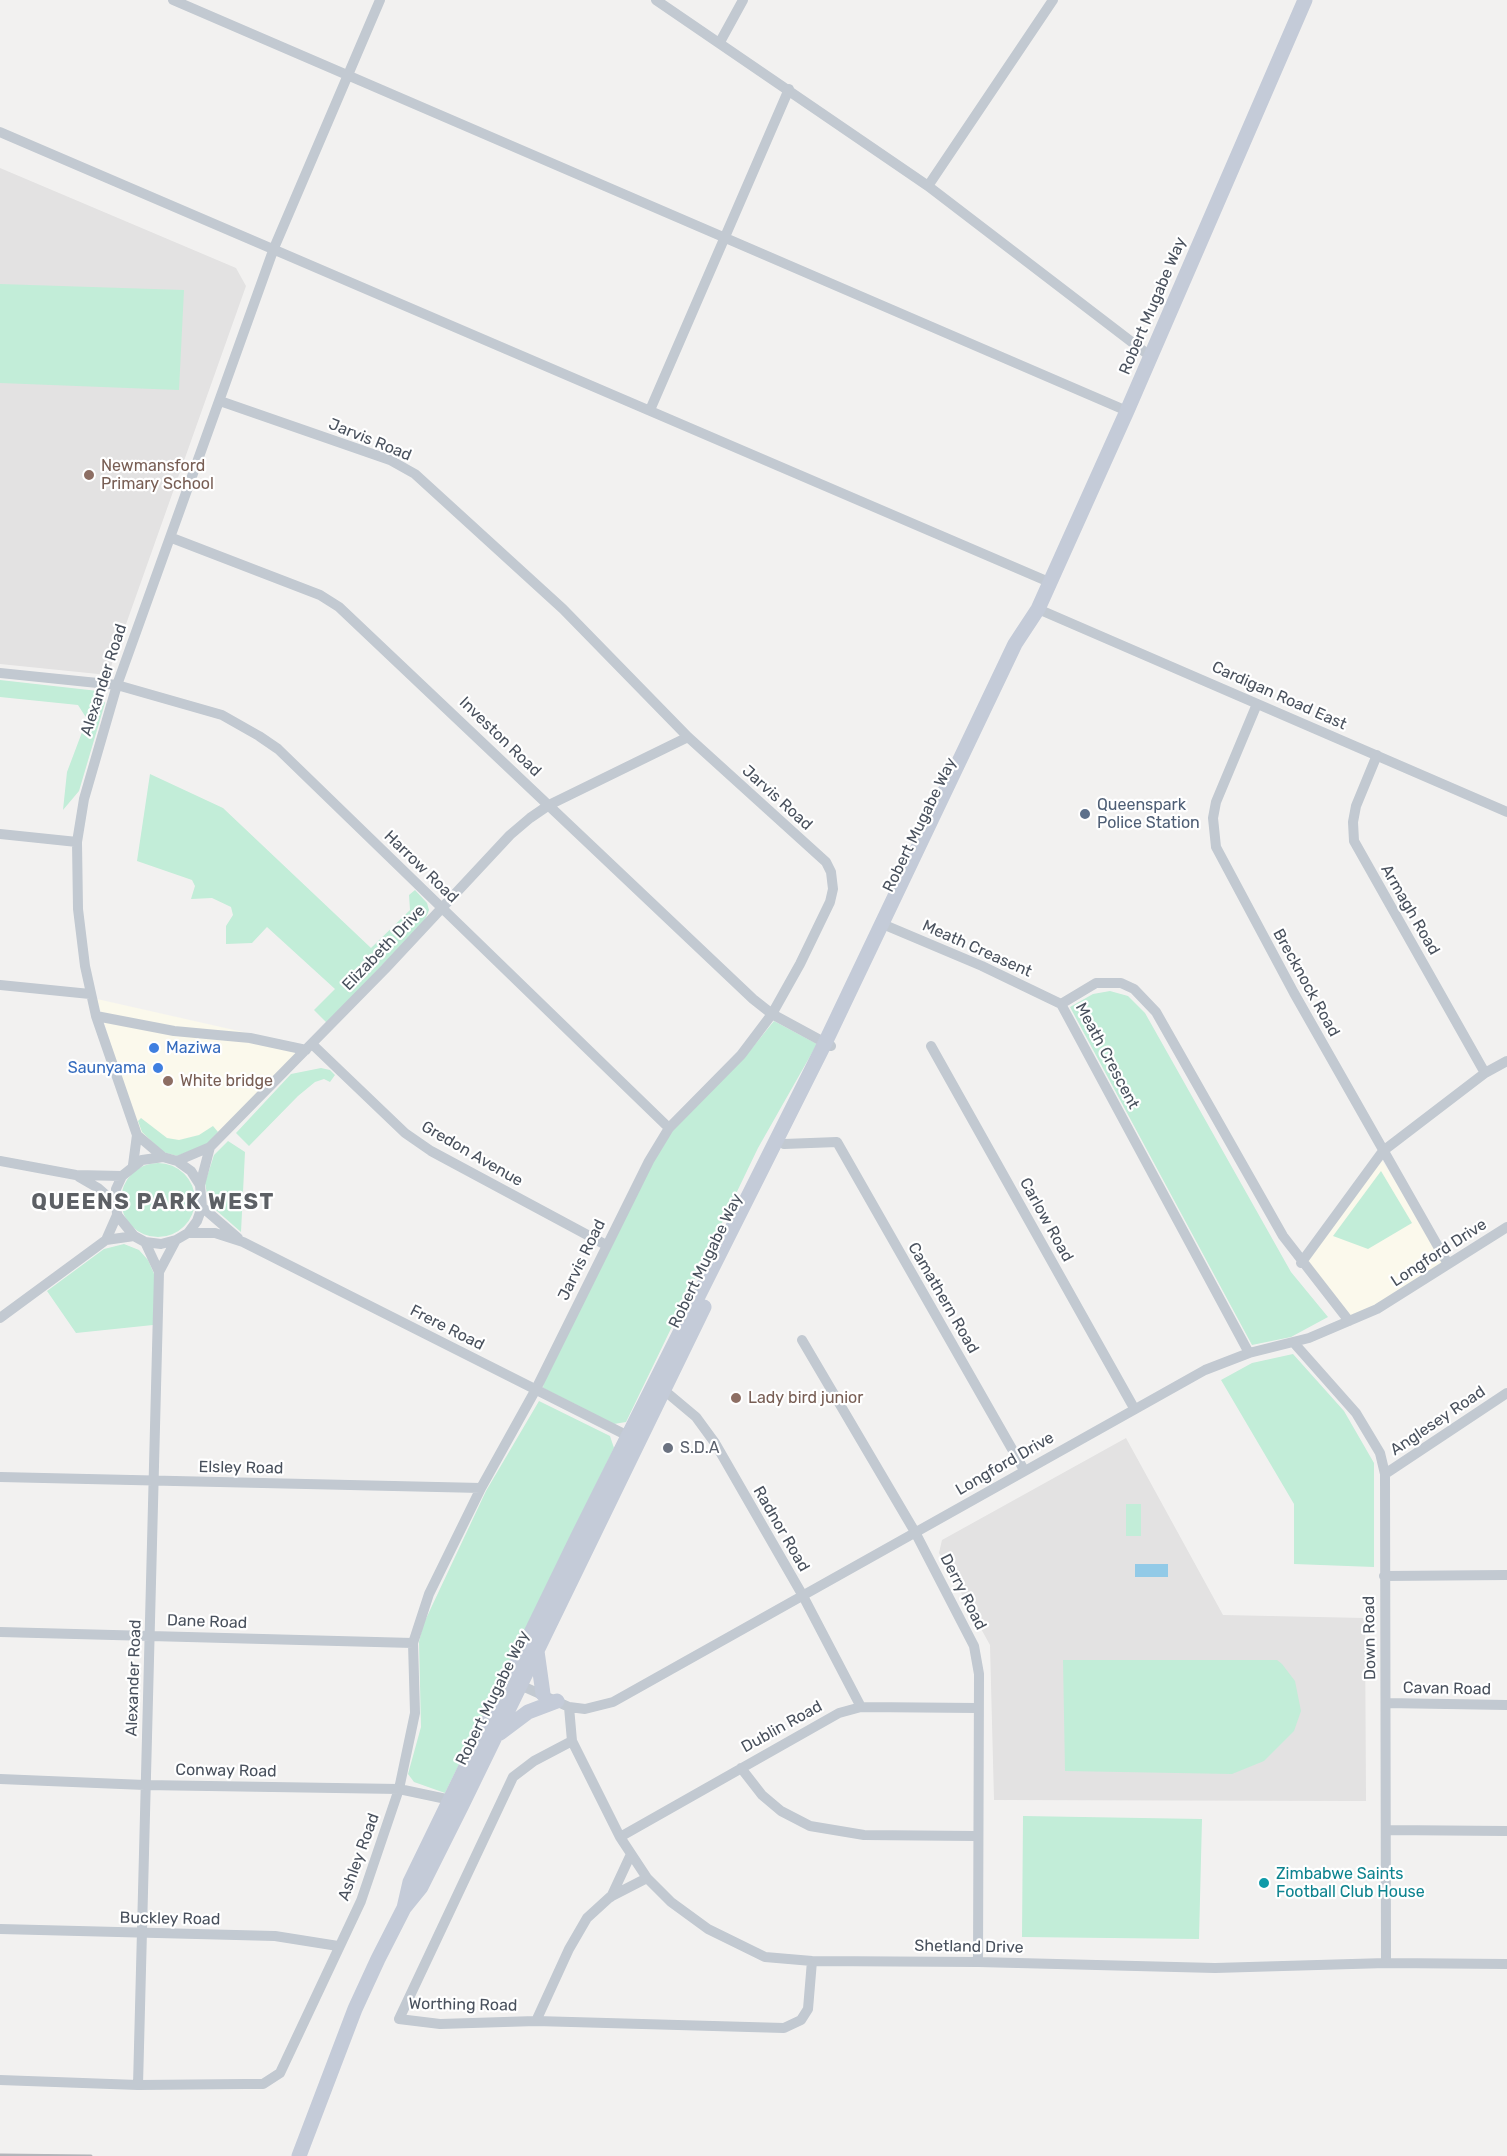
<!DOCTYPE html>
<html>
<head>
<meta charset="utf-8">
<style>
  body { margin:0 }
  canvas { display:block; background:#f2f1f0 }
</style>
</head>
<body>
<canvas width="1507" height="2156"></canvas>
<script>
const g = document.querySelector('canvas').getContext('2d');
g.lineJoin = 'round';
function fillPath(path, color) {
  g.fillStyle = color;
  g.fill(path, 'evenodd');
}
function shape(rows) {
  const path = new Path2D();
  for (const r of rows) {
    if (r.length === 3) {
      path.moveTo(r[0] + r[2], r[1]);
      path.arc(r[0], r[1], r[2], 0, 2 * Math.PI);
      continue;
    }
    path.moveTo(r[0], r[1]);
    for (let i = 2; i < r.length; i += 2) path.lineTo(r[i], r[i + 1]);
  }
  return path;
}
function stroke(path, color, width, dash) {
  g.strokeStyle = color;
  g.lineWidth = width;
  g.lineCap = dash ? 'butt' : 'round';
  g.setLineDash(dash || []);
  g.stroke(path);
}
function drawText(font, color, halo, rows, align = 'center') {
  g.font = font + ' Rubik,sans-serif';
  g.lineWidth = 4.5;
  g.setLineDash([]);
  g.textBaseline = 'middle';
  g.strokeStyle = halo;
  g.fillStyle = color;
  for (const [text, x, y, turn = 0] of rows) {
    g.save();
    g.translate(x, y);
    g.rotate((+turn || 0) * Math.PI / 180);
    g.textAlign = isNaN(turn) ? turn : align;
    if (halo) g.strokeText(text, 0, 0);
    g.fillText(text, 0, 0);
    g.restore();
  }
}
fillPath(shape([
  [97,999,305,1046,209,1146,177,1159,138,1133],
  [1382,1160,1446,1264,1350,1319,1304,1263]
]), '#fbf9ec');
fillPath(shape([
  [0,168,236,268,246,286,108,675,0,664],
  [1126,1438,1223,1615,1365,1618,1366,1801,994,1800,990,1645,939,1553,942,1540]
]), '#e3e2e2');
fillPath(shape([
  [0,284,184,290,179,390,0,383],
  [0,680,98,691,105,703,79,791,63,810,67,772,87,719,78,705,0,697],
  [150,774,223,808,371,948,410,910,409,895,415,890,427,903,429,910,425,920,327,1023,314,1010,335,989,267,927,252,943,226,944,226,926,233,915,231,907,212,898,191,899,195,886,192,880,137,861],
  [1110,991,1128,996,1145,1013,1291,1272,1328,1317,1291,1337,1252,1345,1070,1007,1093,994],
  [774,1021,817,1044,758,1148,626,1422,614,1424,543,1388,544,1380,652,1163,672,1130,744,1058],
  [321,1068,330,1070,335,1075,330,1082,324,1079,315,1082,298,1096,249,1146,236,1133,291,1074],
  [141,1118,167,1138,179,1140,199,1135,213,1126,218,1132,207,1144,177,1156,163,1152,142,1132,138,1121],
  [228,1141,245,1152,241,1232,209,1204,205,1183,214,1155],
  [158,1200,37],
  [1381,1171,1412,1223,1368,1249,1333,1236],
  [124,1244,139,1250,148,1260,155,1276,153,1325,76,1333,47,1291,104,1249],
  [1293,1354,1344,1411,1374,1463,1374,1567,1294,1564,1294,1504,1221,1380,1252,1363],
  [539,1401,610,1436,614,1448,445,1793,414,1782,408,1774,421,1727,419,1642,423,1625,486,1491],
  [1126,1504,1141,1504,1141,1536,1126,1536],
  [1063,1660,1277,1660,1282,1664,1295,1681,1301,1711,1294,1731,1264,1761,1232,1774,1065,1771],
  [1023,1816,1202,1819,1199,1939,1022,1937]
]), '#c2edd8');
fillPath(shape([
  [1135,1564,1168,1564,1168,1577,1135,1577]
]), '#92cae7');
stroke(shape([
  [173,0,1127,411],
  [656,0,928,186,1150,356],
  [720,42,743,0],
  [0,132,1049,582],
  [928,186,1053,0],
  [650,410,789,89],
  [172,538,320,595,339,607,753,999,772,1014,831,1046],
  [1038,609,1507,812],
  [0,673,117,685,222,715,259,736,278,749,669,1128],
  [1257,704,1216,802,1213,818,1216,847,1294,993,1448,1264],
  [1377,755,1356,806,1353,822,1354,841,1485,1073],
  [0,834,77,842],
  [880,923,982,966,1061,1004],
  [0,985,90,994],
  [96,1016,174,1031,250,1038,306,1050],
  [312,1044,405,1133,431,1151,606,1245],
  [931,1046,1134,1408],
  [137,1135,163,1157],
  [784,1144,837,1142,1024,1470],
  [0,1161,76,1175,122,1176],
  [177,1161,210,1147,385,969,510,835,530,818,549,805,688,737],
  [133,1165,137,1135,96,1016,85,966,78,909,77,842,84,799,117,685,274,248,380,0],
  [79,1177,98,1188,115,1203],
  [200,1185,191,1171,177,1161,163,1157,142,1160,122,1176,116,1189,117,1215,134,1236,145,1242,161,1244,176,1240,188,1233,197,1221,202,1207,200,1185,210,1147],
  [202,1207,238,1238],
  [188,1233,215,1233,243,1242,634,1439],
  [106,1240,134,1236],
  [145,1242,159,1272],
  [1301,1263,1383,1151,1485,1073,1507,1061],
  [0,1318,106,1240,117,1215],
  [802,1340,915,1532,974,1646,979,1674,978,1962],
  [1294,1343,1356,1413,1380,1453,1385,1474,1386,1963],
  [1249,1353,1061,1004,1096,983,1121,983,1134,989,1156,1012,1283,1236,1349,1321],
  [659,1386,696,1417,715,1443,803,1596,861,1707],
  [1385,1474,1507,1393],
  [0,1477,481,1488],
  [1384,1576,1507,1575],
  [0,1632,413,1643],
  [520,1685,569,1707,585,1709,613,1702,1205,1370,1249,1353,1309,1338,1377,1309,1507,1227],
  [1386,1703,1507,1705],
  [569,1707,572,1741,620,1837,647,1878,671,1902,708,1929,765,1957,812,1961,978,1962,1215,1968,1386,1963,1507,1964],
  [572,1741,534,1761,513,1777,399,2019,440,2024,536,2021,784,2028,801,2020,808,2009,812,1961],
  [741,1768,762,1795,781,1811,810,1826,864,1835,976,1836],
  [0,1779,145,1785,399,1789,451,1800],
  [1386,1830,1507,1831],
  [620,1837,839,1713,861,1707,978,1708],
  [611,1897,631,1854],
  [0,1929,275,1936,338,1946],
  [536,2021,569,1949,587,1918,610,1897,647,1878],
  [0,2080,138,2085,246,2084,263,2084,280,2073,361,1901,399,1789,415,1713,413,1643,429,1594,481,1488,536,1389,649,1161,669,1128,741,1055,772,1014,800,964,830,902,833,889,831,872,826,862,688,737,563,609,415,474,390,460,220,401],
  [138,2085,159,1272,176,1240]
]), '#c2c9d1', 10);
stroke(shape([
  [537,1651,543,1694],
  [500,1733,528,1712,557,1701],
  [404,1908,410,1882,579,1534,825,1043,1015,644,1038,609,1127,411,1305,0],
  [299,2156,355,2009,378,1959,404,1908,421,1887,462,1805,704,1307]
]), '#c4cbd8', 15);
stroke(shape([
  [0,2155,91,2156]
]), '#b3b5ba', 3);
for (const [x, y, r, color] of [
  [89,475,6,"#8d6e63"],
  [1085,814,6,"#5c6f8a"],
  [154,1048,6,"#3f7fe0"],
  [158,1068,6,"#3f7fe0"],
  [168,1081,6,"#8d6e63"],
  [736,1398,6,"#8d6e63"],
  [668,1448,6,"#6b7280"],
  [1264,1883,6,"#0f9aa8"]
]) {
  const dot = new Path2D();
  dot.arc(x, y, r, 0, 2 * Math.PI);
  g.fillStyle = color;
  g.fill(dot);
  stroke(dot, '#fff', 2);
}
drawText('16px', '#49515d', '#fff', [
  ["Robert Mugabe Way",1153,306,-67],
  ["Jarvis Road",370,440,22],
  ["Alexander Road",104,680,-72],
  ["Cardigan Road East",1279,696,24],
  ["Investon Road",500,737,44],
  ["Jarvis Road",777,798,42],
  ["Robert Mugabe Way",920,825,-64],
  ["Harrow Road",421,867,44],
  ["Armagh Road",1410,910,60],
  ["Elizabeth Drive",384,948,-46],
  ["Meath Creasent",977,949,24],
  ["Brecknock Road",1306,983,61],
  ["Meath Crescent",1107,1056,62],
  ["Gredon Avenue",472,1154,30],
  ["Carlow Road",1046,1220,61],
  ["Longford Drive",1439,1253,-33],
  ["Jarvis Road",582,1260,-64],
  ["Robert Mugabe Way",706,1261,-64],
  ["Camathern Road",943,1298,60],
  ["Frere Road",447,1328,27],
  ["Anglesey Road",1438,1421,-34],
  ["Longford Drive",1005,1464,-30],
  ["Elsley Road",241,1468,1],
  ["Radnor Road",781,1529,60],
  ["Derry Road",963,1592,63],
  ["Dane Road",207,1622,2],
  ["Down Road",1370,1638,-91],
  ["Alexander Road",134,1678,-88],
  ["Cavan Road",1447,1689,1],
  ["Robert Mugabe Way",493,1698,-64],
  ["Dublin Road",782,1727,-29],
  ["Conway Road",226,1771,1],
  ["Ashley Road",359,1857,-70],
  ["Buckley Road",170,1919,1],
  ["Shetland Drive",969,1947,1],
  ["Worthing Road",463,2005,1]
]);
drawText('16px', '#785e54', '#fff', [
  ["Newmansford",101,466],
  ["Primary School",101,484],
  ["White bridge",180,1081],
  ["Lady bird junior",748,1398]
], 'left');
drawText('16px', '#4e5e75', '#fff', [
  ["Queenspark",1097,805],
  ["Police Station",1097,823]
], 'left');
drawText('16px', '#366cbe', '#fff', [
  ["Maziwa",166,1048],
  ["Saunyama",146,1068,"right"]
], 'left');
drawText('16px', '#5b616d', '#fff', [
  ["S.D.A",680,1448]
], 'left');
drawText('16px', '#0d838f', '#fff', [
  ["Zimbabwe Saints",1276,1874],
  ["Football Club House",1276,1892]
], 'left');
g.letterSpacing = '1.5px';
drawText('bold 22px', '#5d6065', '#fff', [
  ["QUEENS PARK WEST",153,1203]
]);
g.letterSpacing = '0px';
</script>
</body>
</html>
